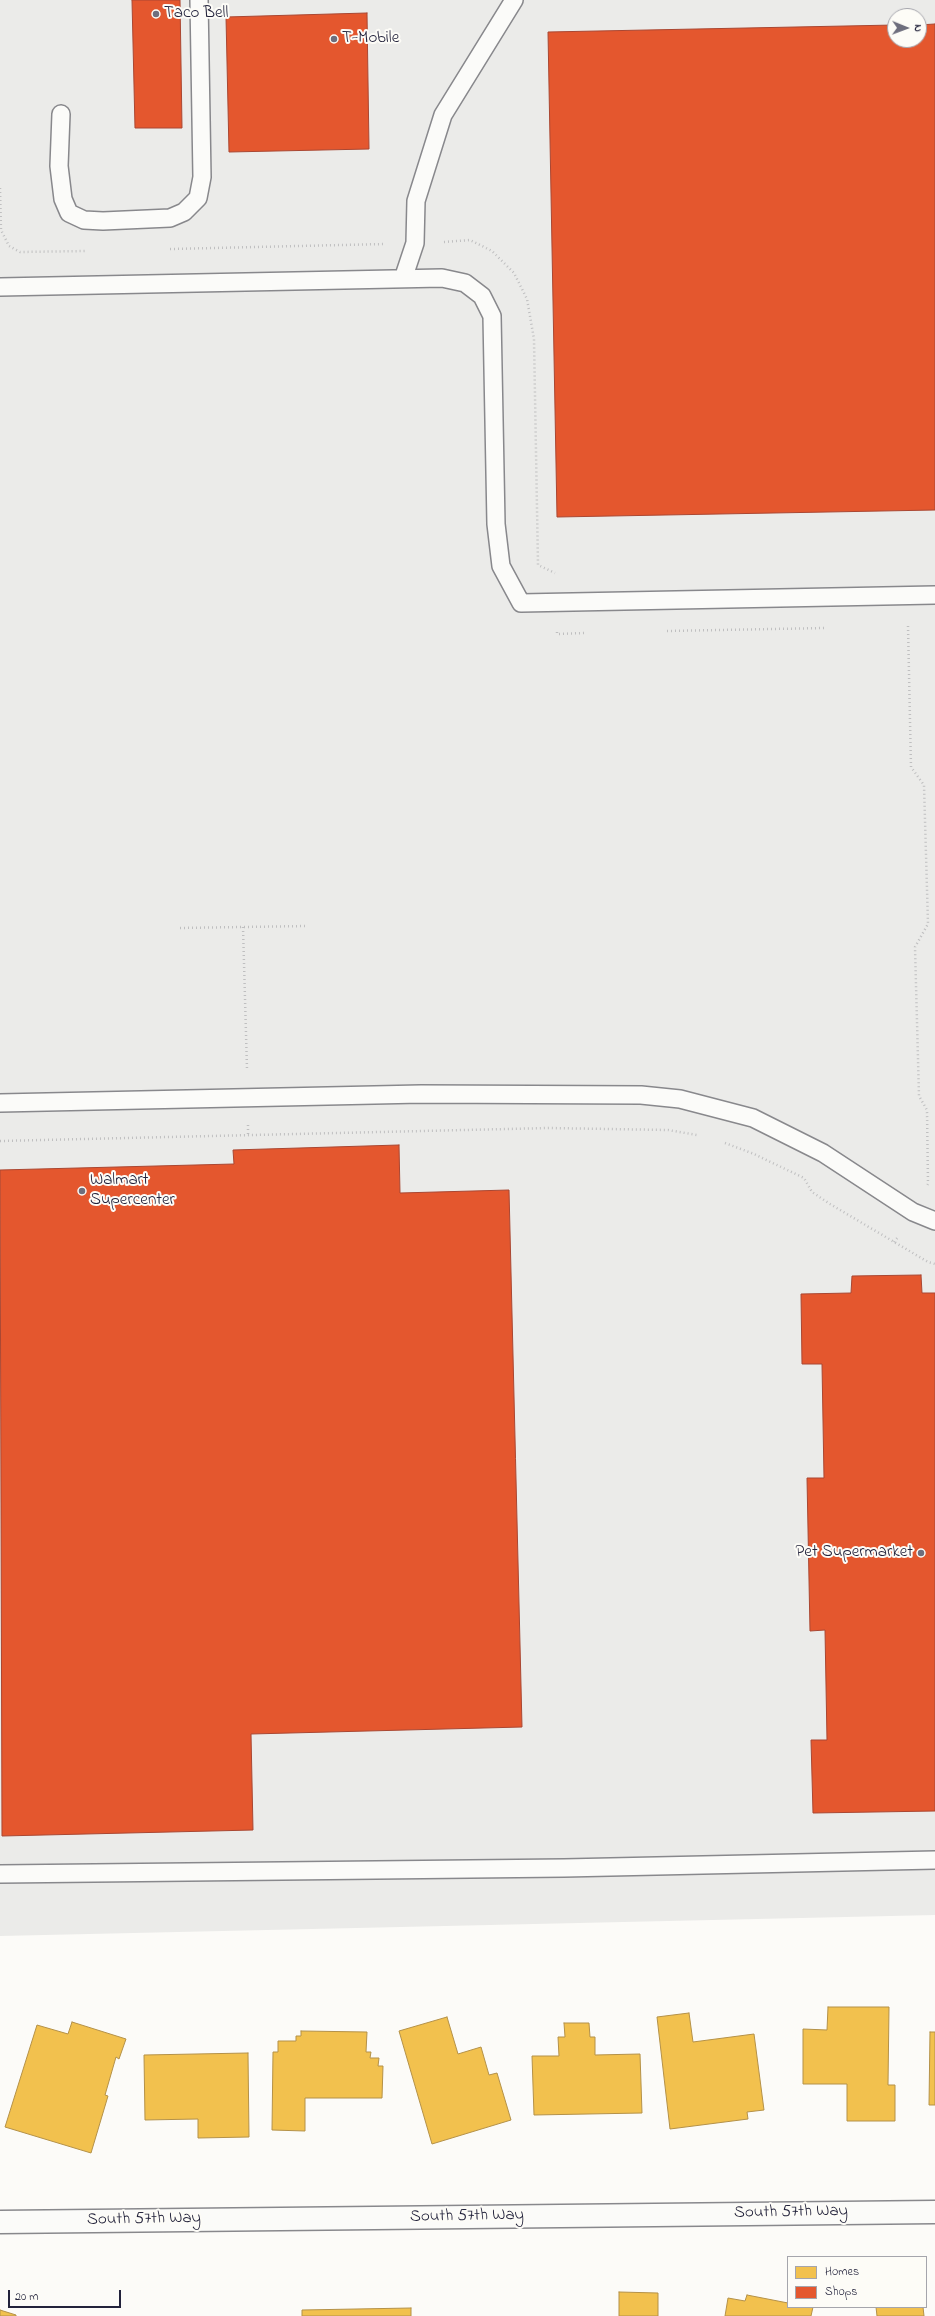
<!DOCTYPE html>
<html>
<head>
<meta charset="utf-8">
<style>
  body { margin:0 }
  #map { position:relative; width:935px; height:2316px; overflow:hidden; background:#fcfbf8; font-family:"Indie Flower",sans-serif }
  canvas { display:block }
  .legend { position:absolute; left:787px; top:2256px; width:140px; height:52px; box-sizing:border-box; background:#fdfcf7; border:1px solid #a5a5ac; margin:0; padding:5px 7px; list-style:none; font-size:12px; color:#22223b }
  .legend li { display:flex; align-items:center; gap:8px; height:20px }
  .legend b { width:20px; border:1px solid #a5a5ac }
  .north { position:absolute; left:887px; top:8px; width:40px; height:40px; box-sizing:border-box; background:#fdfcf7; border:1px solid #a5a5ac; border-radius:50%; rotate:91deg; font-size:11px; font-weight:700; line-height:16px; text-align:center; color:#22223b }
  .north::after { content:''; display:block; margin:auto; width:14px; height:18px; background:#6e6e7d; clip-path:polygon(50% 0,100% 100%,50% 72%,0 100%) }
  .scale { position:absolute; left:8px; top:2290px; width:113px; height:18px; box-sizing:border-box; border:2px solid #22223b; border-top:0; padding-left:5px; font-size:12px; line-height:14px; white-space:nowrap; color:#22223b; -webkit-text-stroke:3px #fdfcf7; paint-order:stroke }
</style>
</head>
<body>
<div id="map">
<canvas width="935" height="2316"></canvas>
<ul class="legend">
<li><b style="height:11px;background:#f2c14e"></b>Homes</li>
<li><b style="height:11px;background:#e4572e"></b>Shops</li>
</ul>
<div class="north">N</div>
<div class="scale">20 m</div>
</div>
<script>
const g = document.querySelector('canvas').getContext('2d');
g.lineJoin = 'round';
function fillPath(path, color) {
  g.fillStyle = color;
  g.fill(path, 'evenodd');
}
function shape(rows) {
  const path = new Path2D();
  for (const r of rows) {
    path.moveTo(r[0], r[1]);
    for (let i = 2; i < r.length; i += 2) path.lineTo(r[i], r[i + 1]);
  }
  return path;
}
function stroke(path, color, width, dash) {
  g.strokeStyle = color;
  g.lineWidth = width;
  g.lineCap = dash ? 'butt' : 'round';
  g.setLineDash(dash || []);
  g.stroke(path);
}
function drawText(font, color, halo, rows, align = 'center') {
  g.font = font + ' "Indie Flower",sans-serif';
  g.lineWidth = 4;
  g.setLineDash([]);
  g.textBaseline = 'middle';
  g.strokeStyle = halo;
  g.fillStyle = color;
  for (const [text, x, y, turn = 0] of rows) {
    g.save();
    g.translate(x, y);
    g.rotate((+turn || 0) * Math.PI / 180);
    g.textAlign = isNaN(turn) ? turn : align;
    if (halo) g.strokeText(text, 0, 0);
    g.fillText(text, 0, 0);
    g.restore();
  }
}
fillPath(shape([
  [0,0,935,0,935,1915,0,1936],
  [895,16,919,16,919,40,895,40]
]), '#ebebe9');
const homes = shape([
  [828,2007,889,2007,888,2085,895,2085,895,2121,847,2121,847,2084,803,2084,803,2029,827,2030,828,2007],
  [689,2013,693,2042,754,2034,764,2110,747,2112,748,2119,670,2129,657,2017,689,2013],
  [447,2017,458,2054,481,2047,489,2075,497,2073,511,2120,432,2144,399,2031,447,2017],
  [72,2022,126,2039,119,2059,116,2057,105,2095,108,2096,91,2153,5,2127,37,2025,68,2034,72,2022],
  [564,2023,589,2023,590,2037,595,2037,595,2055,640,2054,642,2113,534,2115,532,2056,559,2056,558,2037,565,2037,564,2023],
  [301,2031,367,2032,366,2052,371,2052,370,2058,379,2058,378,2066,383,2066,382,2098,305,2098,305,2131,272,2130,273,2052,278,2052,278,2041,296,2041,296,2036,301,2036,301,2031],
  [930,2032,935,2032,935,2105,929,2105,930,2032],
  [248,2053,249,2137,198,2138,198,2119,145,2120,144,2055,248,2053],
  [619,2292,658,2293,658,2316,619,2316,619,2292],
  [747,2295,788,2303,788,2307,813,2307,811,2316,725,2316,728,2298,745,2301,747,2295],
  [876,2307,923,2307,924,2316,877,2316,876,2307],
  [411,2308,411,2316,302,2316,302,2310,411,2308],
  [0,2310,16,2315,16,2316,0,2316,0,2310]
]);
fillPath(homes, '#f2c14e');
stroke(homes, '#b49148', 1);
const shops = shape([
  [132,0,180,0,182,128,135,128,132,0],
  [367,13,369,149,229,152,226,17,367,13],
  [935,24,935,510,557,517,548,32,895,25,895,40,919,40,919,25,935,24],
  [399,1145,400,1193,509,1190,522,1727,251,1734,253,1830,2,1836,0,1170,234,1164,233,1150,399,1145],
  [921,1275,922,1293,935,1293,935,1811,813,1813,811,1740,827,1740,825,1630,810,1631,807,1478,824,1478,822,1364,802,1364,801,1294,851,1293,852,1276,921,1275]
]);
fillPath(shops, '#e4572e');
stroke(shops, '#aa4732', 1);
const lane = shape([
  [61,114,59,166,63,199,69,213,84,220,103,221,170,218,184,212,198,198,202,177,199,0],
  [403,279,415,243,416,201,443,115,514,0],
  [0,287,442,278,465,283,482,296,492,316,496,524,501,566,521,603,935,595],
  [0,1103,421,1094,641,1095,680,1099,753,1118,823,1153,913,1212,935,1221],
  [0,1874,564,1868,935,1860]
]);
const street = shape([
  [0,2222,935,2212]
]);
stroke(lane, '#88888c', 20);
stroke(street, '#88888c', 25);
stroke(shape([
  [0,188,1,230,9,246,20,252,85,251],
  [444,242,470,240,492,251,514,273,527,299,534,339,538,565,555,573],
  [170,249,385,244],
  [908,626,911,767,924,785,928,924,915,947,919,1096,927,1110,928,1184,926,1187],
  [667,631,825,628],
  [557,632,557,634,584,633],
  [243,927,247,1069],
  [180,928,307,926],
  [248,1125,248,1135],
  [0,1141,549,1128,668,1130,697,1135],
  [725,1143,754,1154,804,1178,812,1192,830,1204,928,1262,935,1264],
  [894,1242,898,1237]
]), '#bfbfc0', 2.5, [1, 3]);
stroke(lane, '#fbfbf9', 17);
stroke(street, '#fbfbf9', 22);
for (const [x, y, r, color] of [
  [156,14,4,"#6e6e7d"],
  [334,39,4,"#6e6e7d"],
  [82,1191,4,"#6e6e7d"],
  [921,1553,4,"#6e6e7d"]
]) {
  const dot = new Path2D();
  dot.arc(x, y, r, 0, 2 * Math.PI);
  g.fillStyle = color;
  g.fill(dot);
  stroke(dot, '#fdfcf7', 1.5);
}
drawText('17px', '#22223b', '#fdfcf7', [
  ["Taco Bell",164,14],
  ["T-Mobile",342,39],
  ["Walmart",90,1181],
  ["Supercenter",90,1201],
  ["Pet Supermarket",913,1553,"right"]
], 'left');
drawText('17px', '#22223b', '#fdfcf7', [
  ["South 57th Way",791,2213,-1],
  ["South 57th Way",467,2217,-1],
  ["South 57th Way",144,2220,-1]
]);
</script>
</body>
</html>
